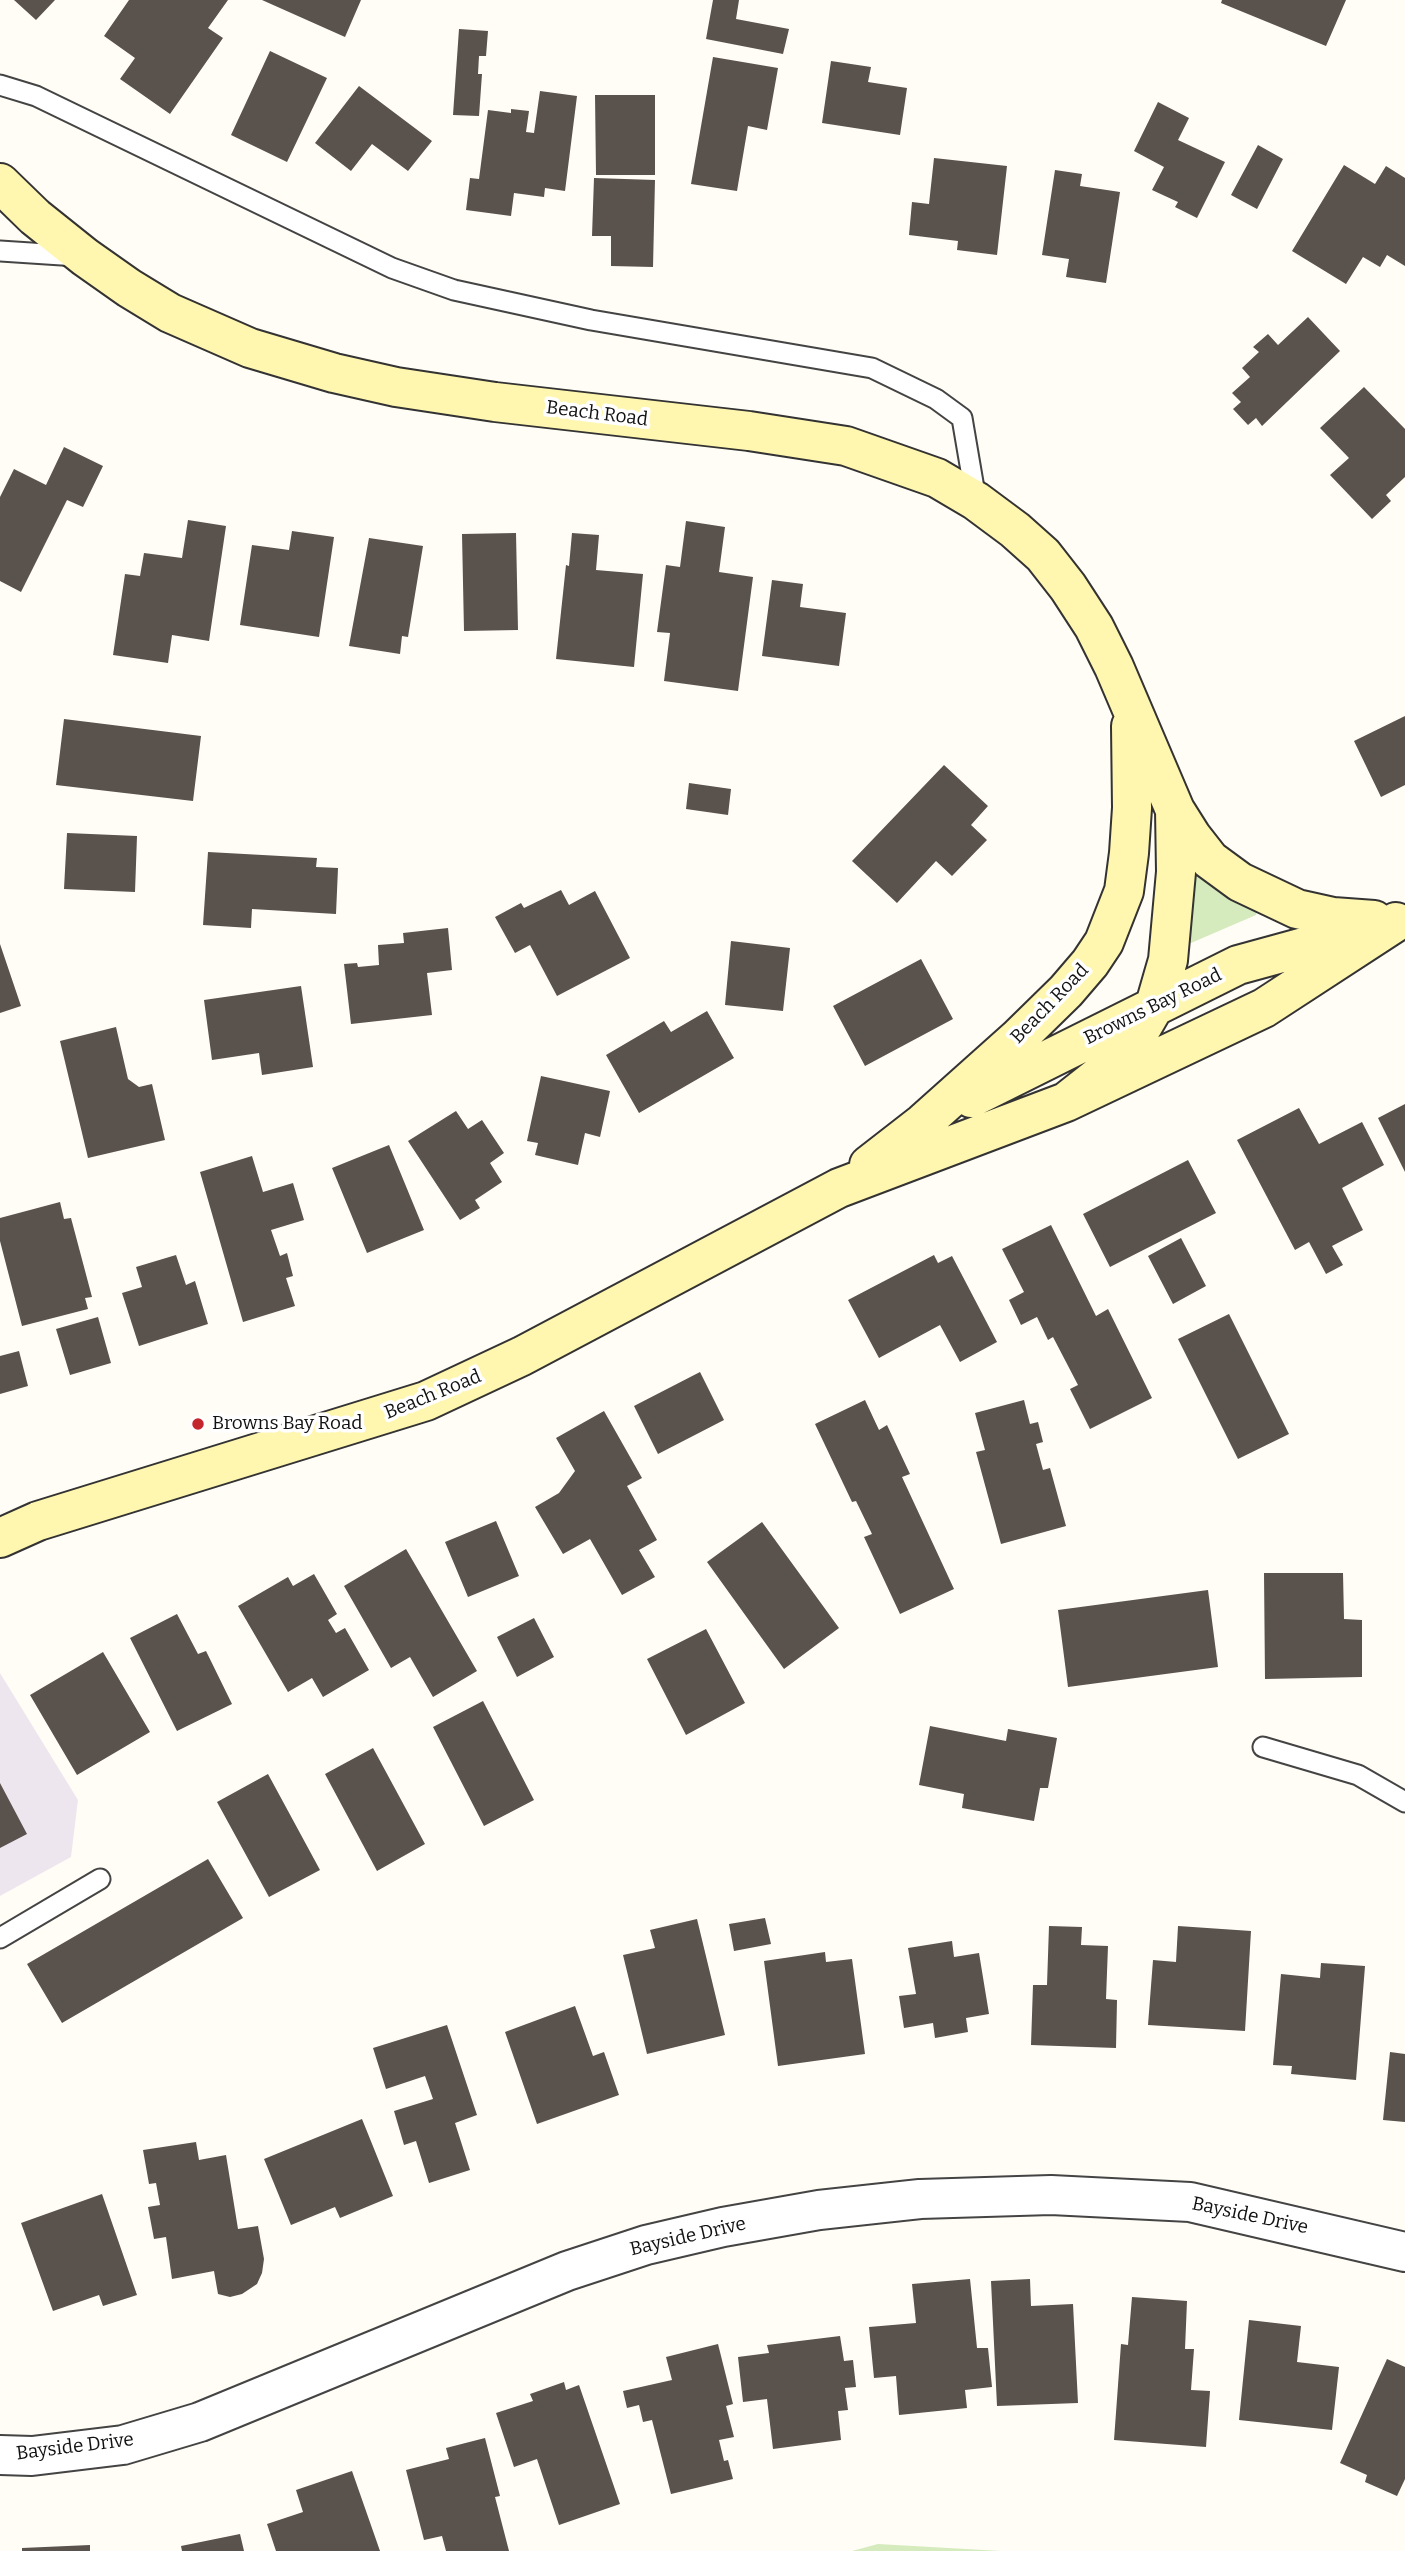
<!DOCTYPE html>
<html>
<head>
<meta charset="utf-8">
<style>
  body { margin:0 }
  canvas { display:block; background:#fffdf5 }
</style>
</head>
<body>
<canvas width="1405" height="2551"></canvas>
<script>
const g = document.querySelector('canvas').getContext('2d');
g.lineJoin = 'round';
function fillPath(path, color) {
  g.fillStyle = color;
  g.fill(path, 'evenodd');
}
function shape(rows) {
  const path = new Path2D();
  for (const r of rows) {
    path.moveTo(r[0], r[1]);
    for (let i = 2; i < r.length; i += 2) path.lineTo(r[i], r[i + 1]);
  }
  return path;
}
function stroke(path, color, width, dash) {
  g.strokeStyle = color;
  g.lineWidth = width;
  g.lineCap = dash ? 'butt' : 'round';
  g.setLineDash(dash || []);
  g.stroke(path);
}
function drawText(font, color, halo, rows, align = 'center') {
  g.font = font + ' Bitter,serif';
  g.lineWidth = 7;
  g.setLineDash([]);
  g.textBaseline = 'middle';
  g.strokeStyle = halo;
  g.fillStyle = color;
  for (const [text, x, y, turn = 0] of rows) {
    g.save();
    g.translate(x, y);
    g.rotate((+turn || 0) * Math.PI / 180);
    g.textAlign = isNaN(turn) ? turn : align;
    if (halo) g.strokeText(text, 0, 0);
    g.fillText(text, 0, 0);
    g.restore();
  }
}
fillPath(shape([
  [0,1673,78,1800,71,1857,0,1896]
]), '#eee6ef');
fillPath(shape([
  [1194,868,1258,907,1256,915,1191,943,1186,943],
  [878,2544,1001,2551,852,2551]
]), '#d5ebbd');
fillPath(shape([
  [14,0,55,0,36,20],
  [129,0,228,0,208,28,223,38,170,114,120,79,135,58,104,36],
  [262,0,361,0,345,37],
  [713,0,739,0,736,19,789,29,783,54,706,39],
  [1222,0,1346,0,1326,46,1221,3],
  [459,29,488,31,486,56,479,56,478,74,482,74,479,116,453,115],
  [270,51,327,78,287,162,231,135],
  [713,57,778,68,767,130,748,126,737,191,691,184],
  [831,61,871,67,868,82,907,88,900,135,822,123],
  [359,86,432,141,408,171,372,144,351,171,315,143],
  [540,91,577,96,565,191,545,188,544,197,514,193,511,216,466,210,470,178,479,179,488,110,511,113,511,109,529,111,526,132,534,133],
  [595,95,655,95,655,175,596,175],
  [1158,102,1189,118,1178,140,1225,162,1197,218,1175,207,1178,202,1152,190,1164,167,1134,151],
  [1258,145,1283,159,1257,209,1231,195],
  [934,158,1007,166,997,255,957,250,958,241,909,235,912,202,929,204],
  [1344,165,1375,184,1386,166,1405,178,1405,266,1387,255,1380,267,1363,257,1346,284,1292,251],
  [1055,170,1082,174,1080,186,1120,192,1106,283,1066,277,1069,259,1042,255],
  [594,178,655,180,653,267,611,266,611,236,592,236],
  [1308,317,1340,351,1262,426,1256,418,1248,425,1233,409,1241,402,1232,393,1250,377,1242,368,1259,352,1253,347,1268,334,1278,345],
  [1364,387,1405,429,1405,477,1386,495,1391,501,1372,519,1330,475,1349,458,1320,428],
  [64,447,103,466,83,507,67,500,21,592,0,581,0,497,14,469,46,485],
  [188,520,226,526,209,641,172,635,168,663,113,655,125,574,140,576,144,553,182,558],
  [686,521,725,527,719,572,753,577,738,691,664,681,670,633,657,632,666,565,680,567],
  [292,531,334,537,319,637,240,625,252,545,289,550],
  [516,533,518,630,464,631,462,534],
  [572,533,599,535,596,570,643,574,634,667,556,659,566,565,569,566],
  [369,538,423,546,408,637,402,636,400,654,349,646],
  [772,580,803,584,800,607,846,613,839,666,762,656],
  [1405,716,1405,785,1381,797,1354,741],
  [64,719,201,736,193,801,56,785],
  [944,765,988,806,971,825,987,840,952,876,936,861,897,903,852,861],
  [689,783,731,789,728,815,686,809],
  [67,833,137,836,135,892,64,889],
  [208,852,317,858,316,867,338,868,336,914,252,909,251,928,203,925],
  [561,890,569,905,595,891,630,958,557,996,530,945,515,953,495,917,521,903,524,908],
  [448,928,452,970,427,973,432,1015,351,1024,344,964,357,963,358,967,379,965,378,945,404,943,403,933],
  [731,941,790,948,783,1011,725,1005],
  [0,944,21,1006,0,1013],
  [921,959,953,1019,865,1066,833,1006],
  [301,986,313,1067,262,1075,259,1053,212,1060,204,1000],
  [707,1011,734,1058,639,1113,606,1055,664,1021,671,1032],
  [116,1027,128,1079,139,1087,152,1084,165,1140,88,1158,60,1041],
  [541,1076,610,1091,600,1137,585,1133,578,1165,535,1155,538,1143,527,1141],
  [1405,1104,1405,1172,1378,1118],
  [1299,1108,1319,1144,1362,1122,1384,1165,1342,1188,1363,1230,1332,1246,1343,1265,1326,1274,1309,1242,1295,1250,1237,1140],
  [456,1111,468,1129,482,1120,504,1153,490,1163,502,1182,475,1200,480,1208,460,1220,408,1141],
  [389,1145,424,1230,367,1253,332,1168],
  [252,1156,263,1192,293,1183,304,1220,271,1230,280,1256,287,1253,293,1276,286,1278,295,1306,243,1322,200,1172],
  [1188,1160,1216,1213,1110,1267,1083,1214],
  [60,1202,64,1219,71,1218,92,1297,85,1298,88,1309,22,1326,0,1241,0,1218],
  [1051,1225,1096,1316,1108,1309,1152,1398,1090,1429,1070,1389,1078,1385,1053,1337,1048,1340,1037,1317,1021,1325,1009,1300,1024,1292,1002,1249],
  [1181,1238,1206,1286,1173,1304,1148,1256],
  [176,1255,186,1285,195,1281,208,1324,139,1346,122,1293,142,1287,136,1267],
  [934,1255,938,1263,952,1256,997,1342,960,1362,940,1325,879,1358,848,1300],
  [1229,1314,1289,1434,1238,1459,1178,1339],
  [98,1317,111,1363,70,1375,56,1329],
  [19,1351,28,1386,0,1394,0,1356],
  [700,1372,724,1420,658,1454,634,1406],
  [865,1400,879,1430,887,1425,910,1474,902,1477,954,1589,900,1614,864,1537,872,1534,856,1501,852,1502,815,1424],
  [1024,1400,1030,1424,1038,1422,1043,1442,1036,1444,1043,1470,1050,1468,1066,1526,1001,1544,976,1452,985,1450,975,1413],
  [604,1411,642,1478,627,1486,657,1540,639,1550,655,1577,622,1595,590,1539,563,1554,535,1507,559,1493,575,1471,556,1438],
  [496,1521,519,1576,468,1597,445,1542],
  [762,1522,839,1628,784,1669,707,1562],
  [406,1549,477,1671,433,1697,410,1657,391,1668,344,1586],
  [1264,1573,1343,1573,1344,1619,1362,1620,1362,1677,1265,1679],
  [314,1574,337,1614,328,1620,336,1633,345,1628,369,1670,323,1697,312,1678,288,1692,238,1606,288,1577,293,1586],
  [1208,1590,1218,1667,1068,1687,1058,1610],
  [177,1614,198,1654,206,1651,232,1704,177,1731,130,1638],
  [534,1618,554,1657,517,1677,497,1637],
  [706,1629,745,1703,686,1735,647,1659],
  [103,1652,150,1732,77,1775,30,1695],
  [483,1701,534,1800,484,1826,433,1727],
  [930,1726,1006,1741,1008,1729,1057,1738,1048,1788,1040,1788,1034,1821,962,1808,964,1794,919,1785],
  [373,1748,425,1844,377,1871,325,1774],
  [268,1774,320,1870,269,1897,217,1802],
  [0,1783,27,1834,0,1848],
  [208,1859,243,1918,62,2023,27,1964],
  [765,1918,771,1944,734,1951,729,1924],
  [697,1919,725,2035,647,2054,623,1955,655,1948,650,1930],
  [1049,1926,1082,1927,1081,1945,1108,1946,1106,1999,1117,2000,1116,2048,1031,2045,1033,1985,1047,1985],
  [1178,1926,1251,1931,1245,2031,1148,2025,1153,1960,1176,1962],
  [952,1941,954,1957,979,1953,989,2014,966,2018,968,2032,935,2038,933,2023,904,2028,899,1996,916,1994,908,1948],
  [825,1952,826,1962,852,1959,865,2054,778,2066,764,1961],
  [1321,1963,1365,1966,1356,2080,1291,2074,1292,2066,1273,2065,1281,1974,1320,1978],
  [575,2006,593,2056,604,2052,619,2095,537,2124,505,2032],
  [447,2025,477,2115,455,2123,470,2170,429,2183,416,2141,404,2145,394,2111,433,2099,425,2076,386,2089,373,2048],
  [1390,2052,1405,2054,1405,2122,1383,2120],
  [362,2119,393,2196,340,2218,335,2207,291,2225,264,2159],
  [196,2142,199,2160,226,2155,238,2229,258,2226,264,2259,262,2273,257,2284,242,2294,230,2297,218,2294,214,2271,172,2279,166,2237,154,2239,148,2207,160,2205,156,2183,149,2184,143,2150],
  [102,2194,137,2295,103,2306,99,2295,53,2311,21,2223],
  [970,2279,977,2348,988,2348,992,2387,965,2390,967,2408,899,2415,896,2376,874,2378,869,2327,916,2323,912,2284],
  [1030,2279,1031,2306,1073,2304,1078,2403,997,2406,991,2281],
  [1132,2297,1187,2301,1185,2349,1194,2349,1191,2390,1210,2391,1206,2447,1114,2440,1121,2344,1128,2345],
  [1249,2320,1301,2326,1297,2362,1339,2367,1332,2430,1239,2420],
  [840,2336,844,2361,853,2360,856,2387,845,2388,848,2410,838,2411,841,2440,773,2449,767,2399,743,2402,738,2357,769,2353,767,2345],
  [718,2344,733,2404,726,2406,734,2437,719,2440,724,2461,728,2460,733,2479,671,2494,652,2420,643,2422,639,2405,627,2408,623,2391,672,2380,666,2357],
  [1387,2359,1405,2367,1405,2479,1397,2496,1365,2482,1367,2475,1340,2463],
  [564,2382,566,2390,579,2385,620,2504,559,2525,537,2459,514,2467,496,2413,533,2401,530,2394],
  [485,2438,500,2496,495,2497,509,2551,446,2551,442,2536,424,2540,406,2470,449,2459,446,2448],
  [352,2471,380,2551,276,2551,267,2524,303,2512,296,2490],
  [240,2534,244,2551,182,2551,181,2546],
  [90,2545,90,2551,22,2551,22,2548]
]), '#5a524d');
const lane = shape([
  [0,85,36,96,392,268,454,290,591,320,872,368,936,399,962,418,976,500],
  [0,251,77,256],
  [1263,1747,1358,1775,1405,1802],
  [0,1938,100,1879]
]);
const street = shape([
  [0,2455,32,2456,123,2445,200,2422,567,2271,646,2245,723,2227,819,2210,920,2199,1051,2195,1190,2202,1405,2252]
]);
const secondary = shape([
  [0,183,35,217,85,257,129,288,170,313,250,348,334,373,396,387,495,402,749,431,846,446,937,478,976,501,1015,530,1043,555,1068,587,1094,627,1114,667,1175,810,1176,872,1168,960,1155,1005,1141,1029,1124,1051,1099,1076,1066,1102],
  [1175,810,1192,837,1210,860,1240,882,1297,909,1333,917,1374,920],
  [971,1098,1238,965,1362,931],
  [869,1165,923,1123,1017,1039,1066,991,1090,963,1104,942,1124,891,1129,853,1132,808,1131,726],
  [0,1538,38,1521,426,1401,522,1356,839,1188,1066,1102,1264,1008,1396,922]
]);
stroke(lane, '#444', 23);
stroke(street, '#444', 42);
stroke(secondary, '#333', 42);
stroke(lane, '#fff', 19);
stroke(street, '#fff', 38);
stroke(secondary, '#fff6b0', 38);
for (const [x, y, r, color] of [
  [198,1424,7,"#c4262e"]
]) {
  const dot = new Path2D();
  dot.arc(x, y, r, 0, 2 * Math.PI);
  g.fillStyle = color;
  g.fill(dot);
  stroke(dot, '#fff', 2.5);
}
drawText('19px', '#111', '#fff', [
  ["Beach Road",597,414,7],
  ["Beach Road",1050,1004,-46],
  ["Browns Bay Road",1153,1007,-26],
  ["Beach Road",433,1395,-22],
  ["Bayside Drive",1250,2216,12],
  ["Bayside Drive",688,2237,-13],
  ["Bayside Drive",75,2447,-7]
]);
drawText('19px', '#111', '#fff', [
  ["Browns Bay Road",212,1424]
], 'left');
</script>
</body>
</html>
